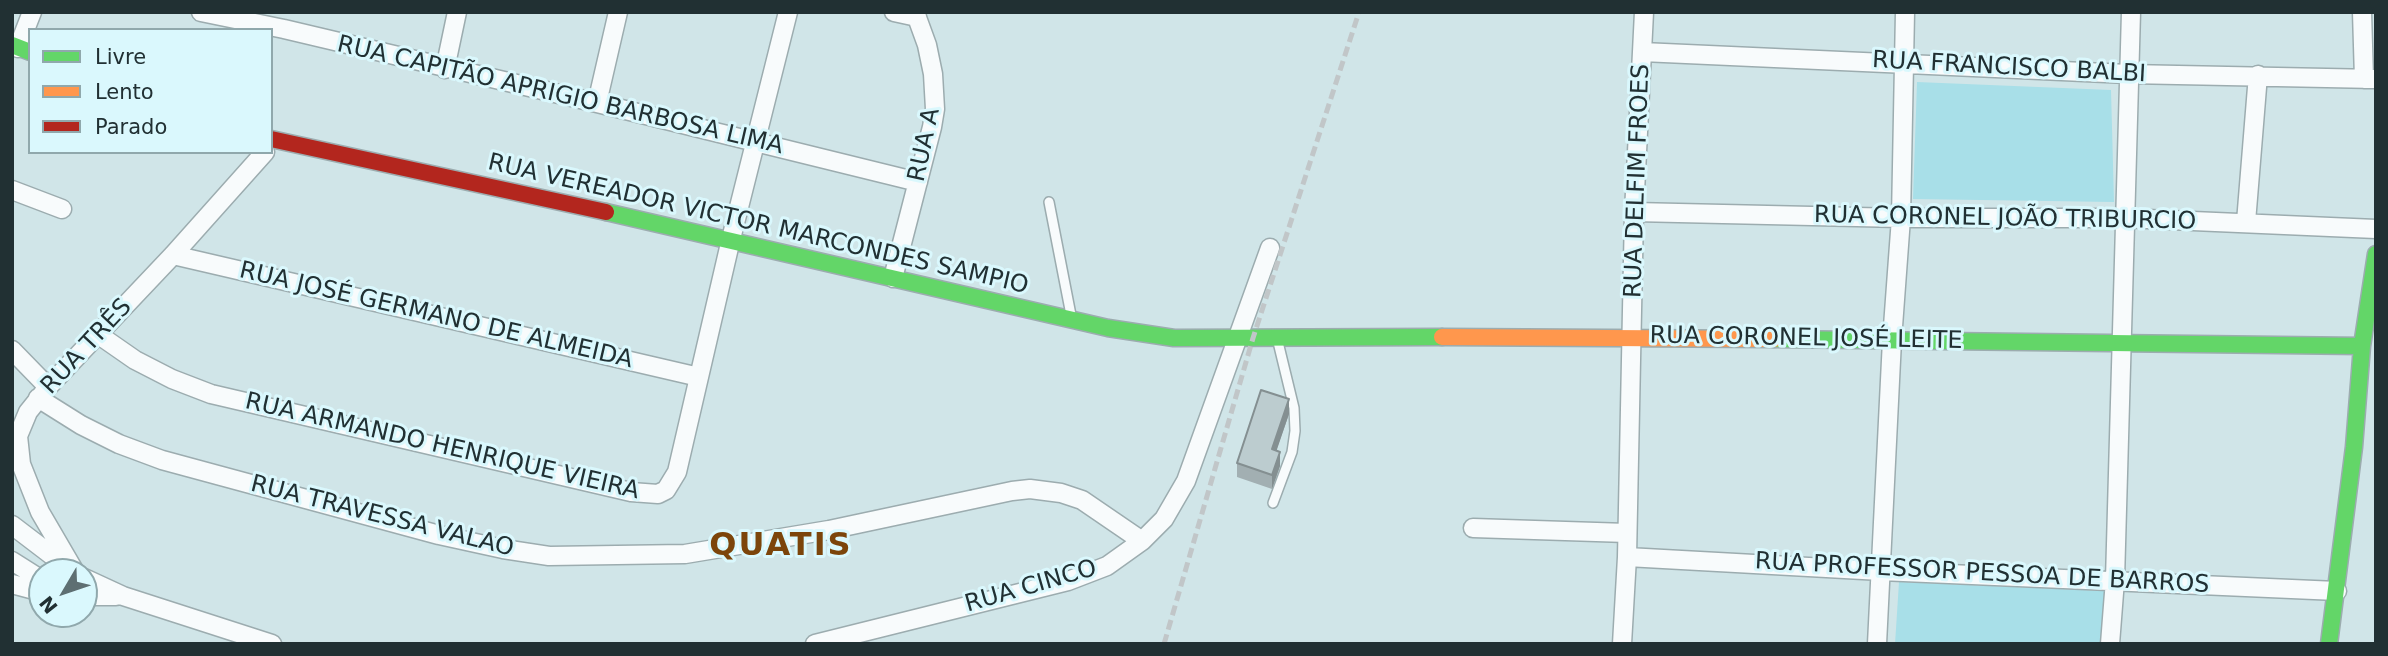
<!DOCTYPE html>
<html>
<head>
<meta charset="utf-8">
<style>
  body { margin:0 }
  #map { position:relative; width:2388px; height:656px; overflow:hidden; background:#d0e5e8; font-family:"DejaVu Sans",sans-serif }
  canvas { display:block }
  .frame { position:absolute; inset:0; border:14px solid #213033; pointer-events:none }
  .legend { position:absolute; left:28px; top:28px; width:245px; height:126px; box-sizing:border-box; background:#daf8fd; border:2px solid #90a8ac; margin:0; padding:9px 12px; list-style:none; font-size:21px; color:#213033 }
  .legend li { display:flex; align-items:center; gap:14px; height:35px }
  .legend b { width:35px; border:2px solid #90a8ac }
  .north { position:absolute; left:28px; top:558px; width:70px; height:70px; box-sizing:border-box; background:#daf8fd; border:2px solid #90a8ac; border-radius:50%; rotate:231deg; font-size:19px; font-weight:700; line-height:28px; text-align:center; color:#213033 }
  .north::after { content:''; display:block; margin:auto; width:24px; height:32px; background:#5e6f72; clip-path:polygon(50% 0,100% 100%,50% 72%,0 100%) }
</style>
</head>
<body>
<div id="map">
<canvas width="2388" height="656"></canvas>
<div class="frame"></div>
<ul class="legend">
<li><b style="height:9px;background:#63d668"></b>Livre</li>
<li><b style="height:9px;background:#ff974d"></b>Lento</li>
<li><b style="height:9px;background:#b3261e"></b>Parado</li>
</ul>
<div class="north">N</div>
</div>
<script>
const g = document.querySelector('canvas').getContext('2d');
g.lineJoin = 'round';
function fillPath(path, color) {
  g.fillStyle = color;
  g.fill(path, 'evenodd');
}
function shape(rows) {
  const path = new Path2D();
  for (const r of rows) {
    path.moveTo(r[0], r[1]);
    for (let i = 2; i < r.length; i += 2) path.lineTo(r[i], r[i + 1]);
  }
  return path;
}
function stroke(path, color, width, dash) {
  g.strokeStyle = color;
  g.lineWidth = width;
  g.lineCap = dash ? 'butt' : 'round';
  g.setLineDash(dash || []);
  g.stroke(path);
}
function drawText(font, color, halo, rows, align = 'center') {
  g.font = font + ' "DejaVu Sans",sans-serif';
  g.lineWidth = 6;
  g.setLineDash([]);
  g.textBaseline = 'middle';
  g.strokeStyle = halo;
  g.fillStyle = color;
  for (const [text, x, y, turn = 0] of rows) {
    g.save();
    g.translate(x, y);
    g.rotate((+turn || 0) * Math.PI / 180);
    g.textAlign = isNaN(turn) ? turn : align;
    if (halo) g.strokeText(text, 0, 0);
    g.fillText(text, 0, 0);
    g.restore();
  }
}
fillPath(shape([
  [1917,82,2111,90,2114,202,1913,199],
  [1899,582,2105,591,2101,644,1895,644]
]), '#a8dfe8');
const lane = shape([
  [1049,202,1071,315],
  [1273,503,1292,452,1295,431,1294,408,1278,342]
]);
const street = shape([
  [201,12,284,29,597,103,918,182],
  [894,12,917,17],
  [2362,12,2364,79],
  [18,48,32,12],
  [1642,52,2128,74,2376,79],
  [445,69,457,12],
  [597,103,618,12],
  [12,190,62,209],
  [1634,212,1901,218,2124,218,2376,229],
  [2246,222,2258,75],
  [173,255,699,377],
  [893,278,932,127,935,109,933,74,927,45,915,12],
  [99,335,135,360,172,379,211,394,631,492,658,494,666,490,677,472,731,239,788,12],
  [12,350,48,387],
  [38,398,81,425,119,444,162,460,439,535,503,549,549,556,685,554,829,530,1012,491,1030,489,1061,493,1082,500,1142,541],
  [12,525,71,570],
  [1473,528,1627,533],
  [1627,557,1881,571,2337,591],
  [12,561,42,580],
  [75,572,40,512,21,464,18,436,28,412,48,387,173,255,265,152],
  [84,578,123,596,272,644],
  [12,584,42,592],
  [84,596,116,596],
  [815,644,1068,581,1107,566,1142,541,1164,519,1186,481,1270,248],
  [1622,644,1627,557,1634,212,1644,12],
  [1877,644,1892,340,1901,218,1905,12],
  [2110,644,2115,580,2131,12]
]);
const fast = shape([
  [12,45,30,52],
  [606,212,1108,328,1174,338,1442,337],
  [1774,339,2362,346],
  [2329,644,2354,447,2362,346,2376,254]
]);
const slow = shape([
  [1442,337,1774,339]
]);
const jam = shape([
  [271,139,606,212]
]);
stroke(lane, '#9cacaf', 12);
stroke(street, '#9cacaf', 21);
stroke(fast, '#9cacaf', 19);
stroke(slow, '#9cacaf', 19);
stroke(jam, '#9cacaf', 19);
stroke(lane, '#f8fbfc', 9);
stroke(street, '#f8fbfc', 18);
stroke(fast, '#63d668', 16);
stroke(slow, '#ff974d', 16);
stroke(jam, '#b3261e', 16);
stroke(shape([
  [1164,644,1253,338,1359,12]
]), '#c1c6c8', 5, [10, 5]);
fillPath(shape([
  [1289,414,1276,451,1280,466,1272,489,1237,477,1237,463]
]), '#a2afb2');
fillPath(shape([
  [1289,399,1289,414,1272,464,1272,449],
  [1280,452,1280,466,1272,489,1272,475]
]), '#848f91');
const building = shape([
  [1261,390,1289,399,1272,449,1280,452,1272,475,1237,463,1261,390]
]);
fillPath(building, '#bccccf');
stroke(building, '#848f91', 2);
drawText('24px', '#213033', '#daf8fd', [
  ["RUA FRANCISCO BALBI",2009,68,3],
  ["RUA CAPITÃO APRIGIO BARBOSA LIMA",560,96,13],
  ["RUA A",925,145,-78],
  ["RUA DELFIM FROES",1638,181,-88],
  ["RUA CORONEL JOÃO TRIBURCIO",2005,219,1],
  ["RUA VEREADOR VICTOR MARCONDES SAMPIO",758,225,13],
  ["RUA JOSÉ GERMANO DE ALMEIDA",436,316,13],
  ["RUA CORONEL JOSÉ LEITE",1806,339,1],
  ["RUA TRÊS",87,347,-47],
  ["RUA ARMANDO HENRIQUE VIEIRA",442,447,13],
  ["RUA TRAVESSA VALAO",382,517,14],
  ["RUA PROFESSOR PESSOA DE BARROS",1982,574,3],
  ["RUA CINCO",1031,587,-16]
]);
g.letterSpacing = '2px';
drawText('bold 32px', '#7c450b', '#daf8fd', [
  ["QUATIS",781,547]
]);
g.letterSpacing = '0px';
</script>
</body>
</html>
